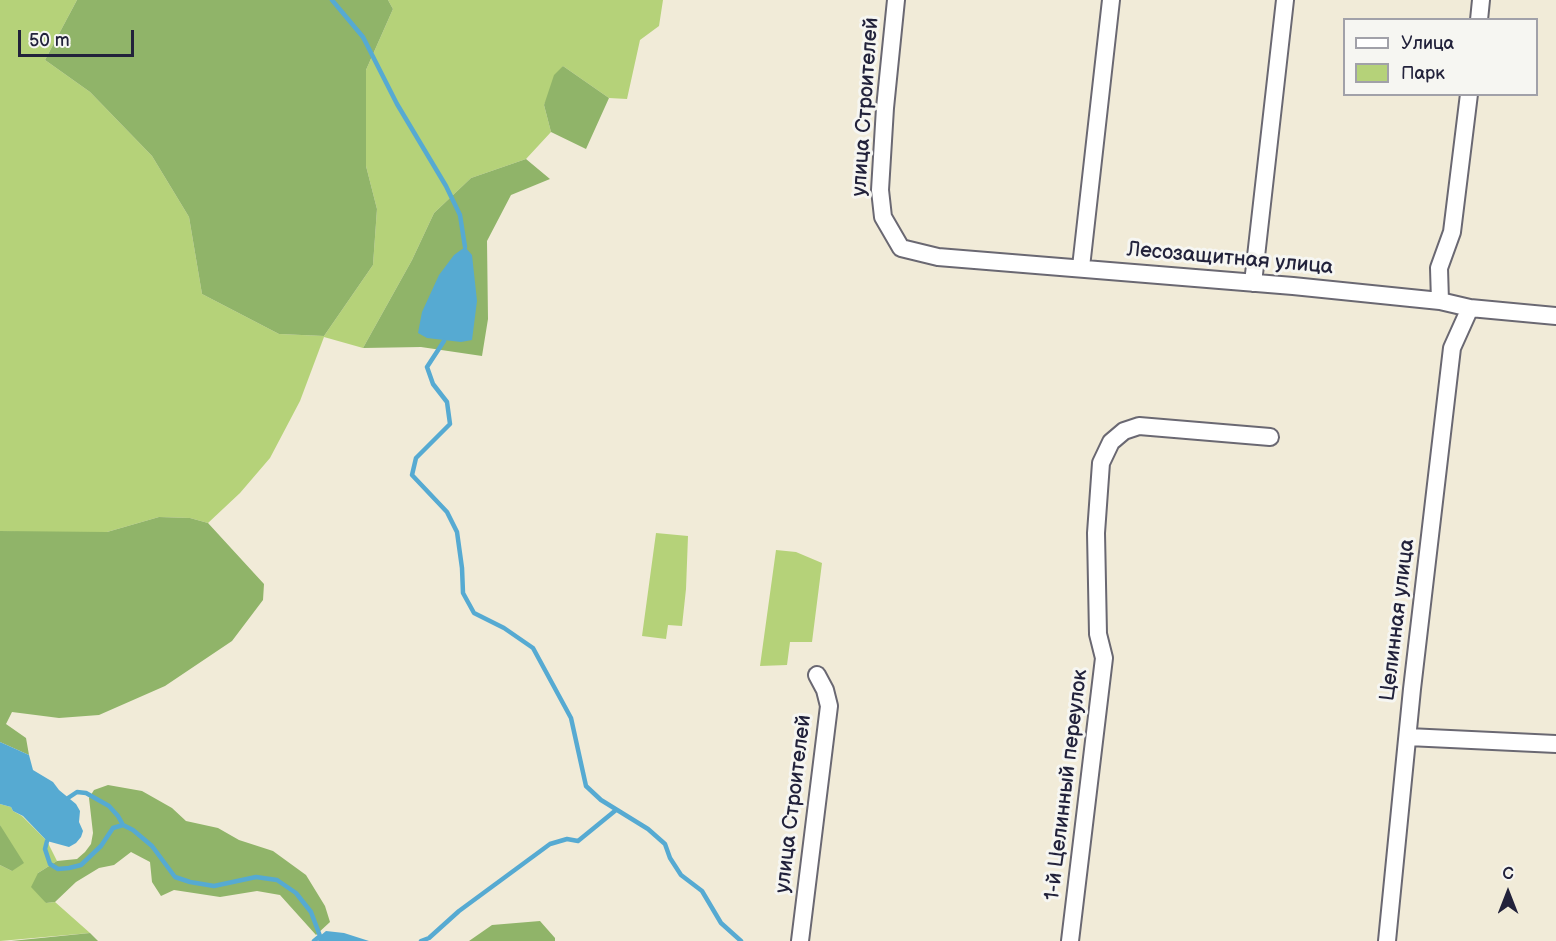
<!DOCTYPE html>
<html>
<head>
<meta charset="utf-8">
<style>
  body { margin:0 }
  #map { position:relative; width:1556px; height:941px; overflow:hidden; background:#f1ebd8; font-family:"Balsamiq Sans",sans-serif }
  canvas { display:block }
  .legend { position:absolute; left:1343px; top:18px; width:195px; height:78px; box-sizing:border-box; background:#f6f6f2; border:2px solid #a1a1a9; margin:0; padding:8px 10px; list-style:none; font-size:18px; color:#22223b }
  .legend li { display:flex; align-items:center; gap:12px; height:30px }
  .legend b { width:30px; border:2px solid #a1a1a9 }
  .north { position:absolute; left:1478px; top:863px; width:60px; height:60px; -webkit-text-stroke:4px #f6f6f2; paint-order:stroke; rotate:0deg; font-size:16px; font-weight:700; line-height:24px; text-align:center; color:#22223b }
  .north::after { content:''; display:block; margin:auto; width:21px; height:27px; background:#22223b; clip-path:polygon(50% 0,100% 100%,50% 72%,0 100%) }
  .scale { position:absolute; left:18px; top:30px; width:116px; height:27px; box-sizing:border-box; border:3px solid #22223b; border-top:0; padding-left:8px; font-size:18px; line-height:21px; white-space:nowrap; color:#22223b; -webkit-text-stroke:4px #f6f6f2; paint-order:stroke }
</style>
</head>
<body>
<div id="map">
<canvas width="1556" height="941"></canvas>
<ul class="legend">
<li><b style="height:8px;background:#fff"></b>Улица</li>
<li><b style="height:16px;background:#b5d279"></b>Парк</li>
</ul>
<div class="north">С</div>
<div class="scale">50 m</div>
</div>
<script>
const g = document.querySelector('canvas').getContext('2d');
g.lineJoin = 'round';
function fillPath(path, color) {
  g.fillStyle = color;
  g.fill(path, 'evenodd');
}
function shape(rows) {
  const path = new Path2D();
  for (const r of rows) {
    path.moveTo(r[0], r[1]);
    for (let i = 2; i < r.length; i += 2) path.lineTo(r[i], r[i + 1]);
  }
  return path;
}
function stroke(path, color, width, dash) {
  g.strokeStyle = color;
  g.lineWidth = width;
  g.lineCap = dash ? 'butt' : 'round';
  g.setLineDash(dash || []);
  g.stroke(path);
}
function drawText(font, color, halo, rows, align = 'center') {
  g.font = font + ' "Balsamiq Sans",sans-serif';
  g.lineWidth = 6;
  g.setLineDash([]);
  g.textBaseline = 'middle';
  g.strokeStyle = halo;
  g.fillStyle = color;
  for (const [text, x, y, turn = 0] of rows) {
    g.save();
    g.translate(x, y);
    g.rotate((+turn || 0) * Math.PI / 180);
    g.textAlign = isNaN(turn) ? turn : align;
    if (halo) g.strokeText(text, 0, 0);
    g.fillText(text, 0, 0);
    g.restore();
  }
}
fillPath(shape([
  [0,0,77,0,45,60,90,92,152,156,189,217,202,294,279,334,324,336,373,265,377,209,366,166,366,70,393,9,388,0,663,0,659,26,640,40,627,99,609,98,563,66,544,105,551,132,526,159,471,178,434,213,412,260,363,348,324,337,300,401,270,458,240,493,208,523,190,518,159,517,107,532,17,532,0,531],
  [656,533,688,536,686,589,682,626,668,625,666,639,642,636],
  [776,550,796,552,822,563,812,642,790,642,787,665,760,666],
  [0,804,11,807,13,811,22,816,47,841,57,861,38,873,46,903,55,902,90,933,0,941,0,865,12,871,0,825]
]), '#b5d279');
fillPath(shape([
  [77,0,388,0,393,9,366,70,366,166,377,209,373,265,324,336,279,334,202,294,189,217,152,156,90,92,45,60],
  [563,66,609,98,586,149,551,132,544,105,554,75],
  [526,159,550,179,511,195,487,241,488,319,482,356,421,347,363,348,412,260,434,213,471,178],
  [159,517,190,518,208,523,264,584,263,600,232,641,165,686,99,715,59,718,12,712,6,724,26,738,29,755,0,742,0,531,107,532],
  [108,785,142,791,172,808,186,821,218,828,239,840,273,851,306,875,325,906,330,922,316,935,280,895,257,891,220,897,174,890,161,896,152,882,150,862,131,852,114,865,99,868,76,882,55,902,46,903,31,887,38,873,57,861,77,859,85,852,91,844,93,833,89,798,94,790],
  [0,825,24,863,12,871,0,865],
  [540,921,555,938,555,941,469,941,492,925],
  [90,933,98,941,11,941]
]), '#90b469');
fillPath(shape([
  [465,247,472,255,477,301,472,340,461,342,427,338,418,333,422,312,439,275,454,255],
  [0,742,29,755,33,770,53,782,59,790,76,804,80,811,79,822,83,831,81,837,76,843,69,847,47,841,23,816,13,811,11,807,0,804],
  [326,931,344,933,369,941,318,941,320,936]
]), '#56aad2');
stroke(shape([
  [332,0,363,37,397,104,446,186,460,215,465,247],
  [444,341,427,367,433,384,447,402,450,424,416,458,412,475,447,512,457,532,462,568,463,593,474,613,504,628,533,648,571,718,586,786,601,800,648,829,665,844,670,858,681,875,702,891,721,923,741,941],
  [68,798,77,792,86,793,109,806,118,816,123,825,133,830,152,846,175,877,190,882,214,886,256,877,277,880,296,893,311,912,320,936,314,941],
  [47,841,45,849,50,864,58,869,69,868,81,865,101,846,113,828,123,825],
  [421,941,429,938,459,911,550,844,567,839,578,841,616,810]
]), '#56aad2', 4.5);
const minor = shape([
  [896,0,885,108,880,190,883,217,901,248,938,257,1293,286,1440,301,1470,308,1556,316],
  [1479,20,1481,0],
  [1081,267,1111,0],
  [1253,283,1285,0],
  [1440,301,1439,268,1452,232,1469,94],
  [1408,737,1556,744],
  [800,941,829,706,825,690,817,675],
  [1070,941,1104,658,1098,634,1096,533,1101,463,1111,442,1124,431,1139,426,1270,437],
  [1387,941,1412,689,1452,348,1470,308]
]);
stroke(minor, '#6a6872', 20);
stroke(minor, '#fff', 16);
drawText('21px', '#22223b', '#f6f6f2', [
  ["улица Строителей",866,107,-86],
  ["Лесозащитная улица",1230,259,5],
  ["Целинная улица",1398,620,-83],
  ["1-й Целинный переулок",1067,785,-83],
  ["улица Строителей",794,804,-83]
]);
</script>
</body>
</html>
